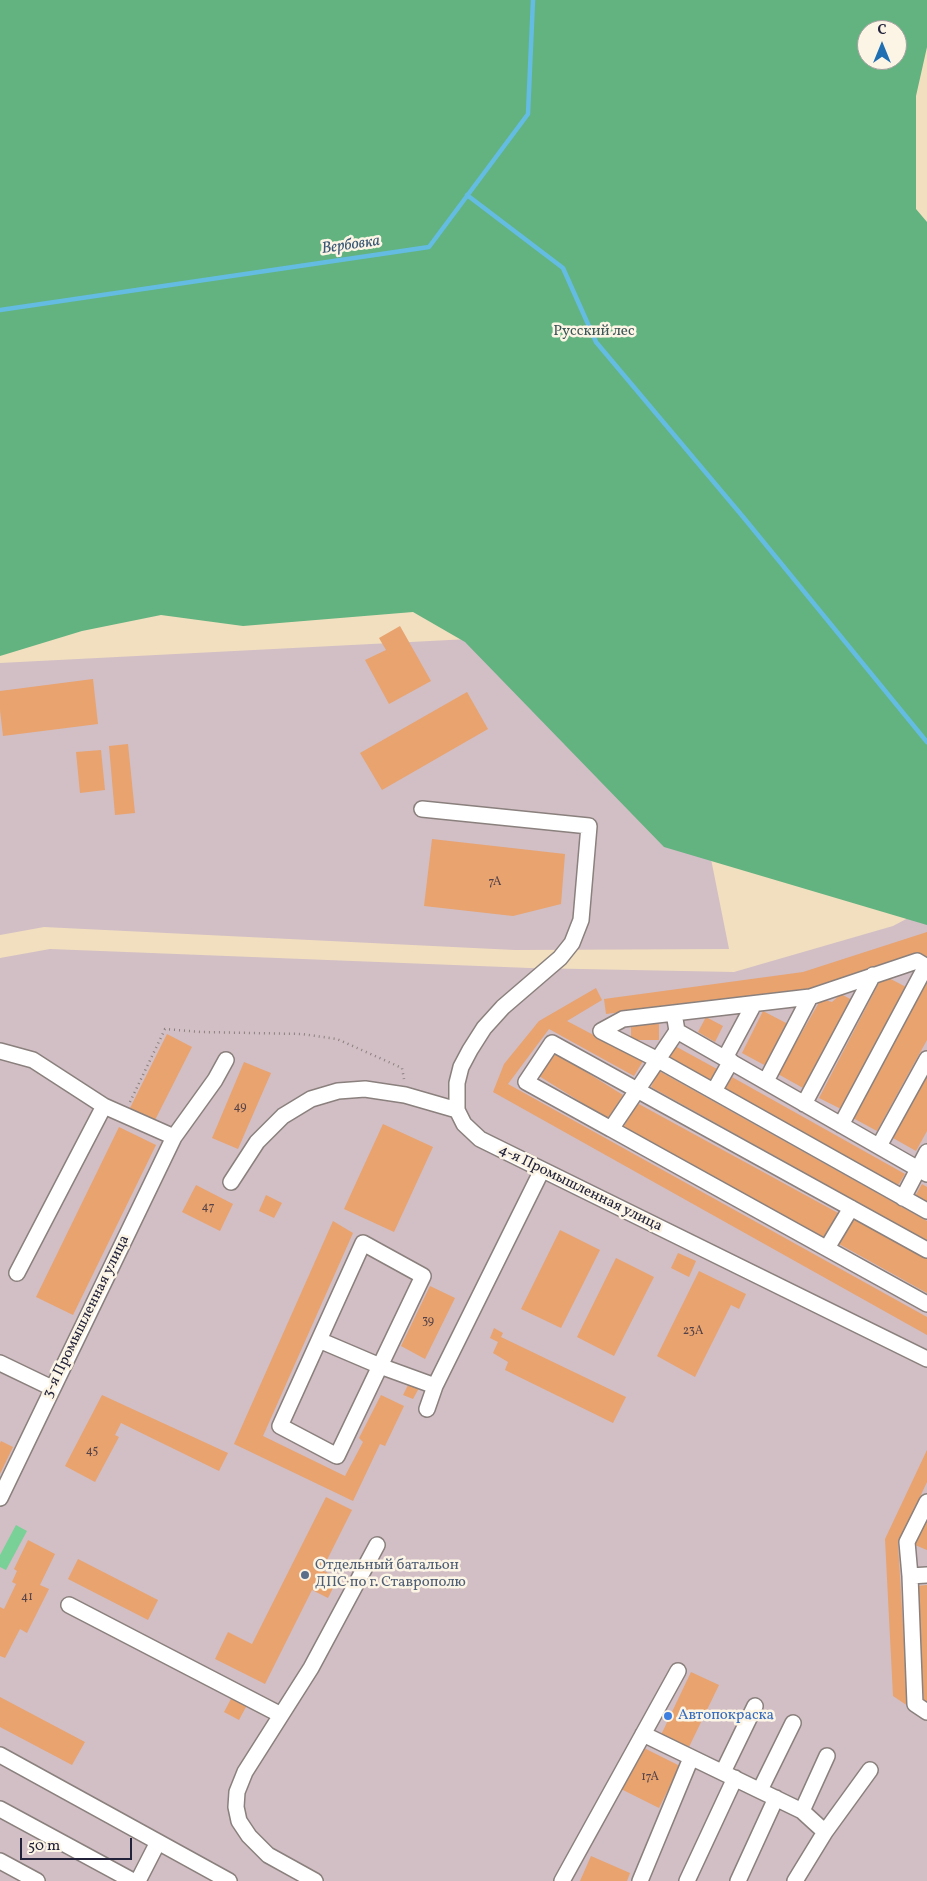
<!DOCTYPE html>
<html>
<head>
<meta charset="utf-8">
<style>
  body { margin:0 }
  #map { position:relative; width:927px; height:1881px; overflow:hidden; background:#f1dfbf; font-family:Vollkorn,serif }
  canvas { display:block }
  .north { position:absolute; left:857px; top:20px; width:50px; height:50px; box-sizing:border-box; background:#fcf5e5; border:1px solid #a5a1a1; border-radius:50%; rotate:0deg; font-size:14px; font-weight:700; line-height:20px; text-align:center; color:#22223b }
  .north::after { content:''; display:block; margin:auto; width:18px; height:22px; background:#1f6fb2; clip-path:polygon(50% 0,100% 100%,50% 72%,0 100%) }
  .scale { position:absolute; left:20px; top:1838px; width:112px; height:22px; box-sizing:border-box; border:2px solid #22223b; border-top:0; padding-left:6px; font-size:15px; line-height:18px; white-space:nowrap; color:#22223b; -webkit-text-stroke:4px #fcf5e5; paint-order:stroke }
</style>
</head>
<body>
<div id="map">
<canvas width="927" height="1881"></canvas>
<div class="north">С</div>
<div class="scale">50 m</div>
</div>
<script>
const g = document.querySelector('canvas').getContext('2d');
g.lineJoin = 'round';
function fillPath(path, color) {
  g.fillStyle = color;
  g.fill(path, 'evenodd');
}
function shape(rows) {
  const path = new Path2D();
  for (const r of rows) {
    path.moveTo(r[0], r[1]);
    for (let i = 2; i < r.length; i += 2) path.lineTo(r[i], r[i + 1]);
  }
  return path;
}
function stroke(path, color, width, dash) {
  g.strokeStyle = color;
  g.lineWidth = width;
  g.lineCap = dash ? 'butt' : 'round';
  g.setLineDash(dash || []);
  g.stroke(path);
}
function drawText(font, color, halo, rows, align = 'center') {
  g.font = font + ' Vollkorn,serif';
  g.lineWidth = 5;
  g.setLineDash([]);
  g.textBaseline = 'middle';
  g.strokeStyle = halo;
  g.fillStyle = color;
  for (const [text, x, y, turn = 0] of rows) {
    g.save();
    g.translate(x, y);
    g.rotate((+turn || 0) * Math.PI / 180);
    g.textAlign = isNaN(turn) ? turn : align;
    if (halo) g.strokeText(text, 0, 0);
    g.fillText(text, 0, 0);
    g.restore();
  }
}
fillPath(shape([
  [665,629,729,949,515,950,44,927,0,935,0,663],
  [927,908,927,1881,0,1881,0,958,50,949,529,968,734,972,893,926]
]), '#d2bec5');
fillPath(shape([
  [16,1525,27,1531,6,1570,0,1567,0,1555]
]), '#79d197');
fillPath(shape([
  [0,0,927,0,927,47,916,96,916,209,927,222,927,925,664,847,465,642,413,612,243,626,161,615,82,631,0,656],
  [867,30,897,30,897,60,867,60]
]), '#62b380');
stroke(shape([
  [467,195,563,268,596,342,744,518,927,742],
  [0,310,429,247,528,114,533,0]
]), '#64bce2', 4.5);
fillPath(shape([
  [400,626,431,681,389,704,365,660,386,650,379,638],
  [93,679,98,724,3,736,0,710,0,691],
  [467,692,488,729,382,790,360,753],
  [128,744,135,813,115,815,109,746],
  [101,750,105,790,80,793,76,752],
  [432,839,565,854,561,904,513,916,424,906],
  [927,932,927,958,919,953,808,989,606,1014,604,999,803,972],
  [883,975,906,987,843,1110,819,1098],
  [927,982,927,1040,877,1131,853,1118],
  [596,988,602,1000,567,1021,643,1061,634,1076,549,1029,508,1084,927,1317,927,1335,493,1092,504,1064,539,1021],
  [841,994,852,1000,803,1088,778,1074,821,999,832,1002],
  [763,1011,788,1024,766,1066,742,1053],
  [706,1017,723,1026,715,1042,698,1032],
  [631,1024,659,1024,659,1040,631,1040],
  [167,1034,192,1047,153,1124,128,1112],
  [675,1046,717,1069,710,1081,668,1058],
  [554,1052,623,1095,608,1119,539,1076],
  [244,1062,271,1073,238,1149,212,1138],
  [659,1071,927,1221,927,1241,651,1087],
  [927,1076,927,1131,916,1151,893,1138],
  [732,1077,905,1174,897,1187,725,1090],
  [637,1103,838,1213,824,1238,623,1128],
  [383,1124,433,1147,394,1232,344,1209],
  [119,1127,156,1145,73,1315,36,1297],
  [922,1184,927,1187,927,1205,914,1198],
  [196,1185,233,1204,220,1231,182,1212],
  [266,1195,282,1203,274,1218,259,1211],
  [854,1218,927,1258,927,1293,839,1244],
  [333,1221,353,1233,263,1436,345,1476,363,1442,359,1438,381,1395,404,1406,385,1446,380,1444,353,1501,234,1444],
  [560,1230,600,1250,561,1328,521,1309],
  [678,1253,696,1261,689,1277,671,1268],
  [616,1258,654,1277,614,1356,577,1337],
  [699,1271,746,1294,739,1309,731,1305,695,1377,657,1356],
  [430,1286,455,1298,425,1359,401,1346],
  [494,1328,503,1333,501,1337,626,1397,613,1423,505,1370,508,1362,493,1353,498,1342,490,1338],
  [409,1383,419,1388,413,1399,403,1395],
  [102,1395,228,1453,219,1471,121,1423,115,1435,119,1437,95,1482,65,1466],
  [1,1441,13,1447,0,1474,0,1443],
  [927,1450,927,1482,898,1544,908,1706,893,1696,885,1539],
  [326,1497,352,1510,322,1570,338,1578,328,1598,312,1590,265,1684,215,1659,228,1632,252,1644],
  [927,1520,927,1550,915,1545],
  [28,1540,55,1554,40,1585,49,1589,27,1633,20,1629,5,1658,0,1656,0,1607,4,1609,16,1584,12,1582,17,1571,14,1569],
  [78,1559,158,1600,148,1620,68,1579],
  [927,1585,927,1702,924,1702,916,1586],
  [691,1672,719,1685,688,1749,661,1735],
  [0,1697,85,1742,72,1765,0,1727],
  [232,1697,247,1705,239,1720,224,1712],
  [642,1747,680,1766,659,1808,621,1789],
  [591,1856,630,1873,627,1881,580,1881]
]), '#e8a36f');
const minor = shape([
  [422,809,589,826,581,920,572,943,560,958,503,1007,484,1028,470,1050,461,1067,457,1083,457,1110,464,1124,480,1139,927,1359],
  [674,1013,810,997,917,961,927,967],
  [677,1031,674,1013,623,1019,601,1031,658,1060,927,1211],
  [0,1051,33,1060,104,1106],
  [725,1058,754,1004],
  [766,1081,810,997],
  [714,1091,731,1061],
  [804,1104,873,975],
  [841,1125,926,966],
  [611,1129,526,1082,552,1043,927,1250],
  [879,1146,927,1059],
  [927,1174,677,1031,611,1129,927,1304],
  [231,1182,257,1142,283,1116,311,1099,338,1091,365,1089,405,1095,457,1110],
  [903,1198,927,1152],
  [827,1248,851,1208],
  [17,1273,104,1106,174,1137],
  [319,1340,363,1243,423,1276,337,1456,280,1426,319,1340,380,1366,435,1386],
  [0,1363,52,1388],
  [427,1409,435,1386,542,1170],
  [0,1498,174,1137,215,1080,226,1060],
  [927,1502,907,1542,910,1576,915,1704,927,1712],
  [910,1576,927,1575],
  [69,1605,281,1715],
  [643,1734,802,1811,825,1832,795,1881],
  [0,1755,229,1881],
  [723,1772,755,1706],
  [760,1790,793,1723],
  [0,1809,133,1881],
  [802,1811,827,1756],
  [825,1832,870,1770],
  [0,1861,37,1881],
  [138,1881,158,1842],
  [315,1881,268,1855,249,1836,239,1821,236,1807,237,1792,245,1772,311,1668,377,1545],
  [562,1881,678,1671],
  [640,1881,691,1758],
  [687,1881,735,1778],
  [738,1881,776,1798]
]);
stroke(minor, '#8a807d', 18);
stroke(shape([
  [130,1102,165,1029,201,1032,302,1034,337,1039,402,1068,404,1079]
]), '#8a807d', 2.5, [1, 4]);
stroke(minor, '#fff', 15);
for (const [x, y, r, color] of [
  [305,1575,5,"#5c6f8a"],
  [668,1716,5,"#3f7fe0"]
]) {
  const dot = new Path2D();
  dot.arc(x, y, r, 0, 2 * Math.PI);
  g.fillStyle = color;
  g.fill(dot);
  stroke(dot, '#fcf5e5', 2);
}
drawText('12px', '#544248', null, [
  ["7А",495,883],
  ["49",240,1108],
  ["47",208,1208],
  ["39",428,1322],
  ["23А",693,1332],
  ["45",92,1452],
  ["41",27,1598],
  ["17А",650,1778]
]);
drawText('15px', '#3c5757', '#fcf5e5', [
  ["Русский лес",594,332]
]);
drawText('15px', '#22223b', '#fcf5e5', [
  ["4-я Промышленная улица",580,1189,26],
  ["3-я Промышленная улица",87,1317,-64]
]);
drawText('15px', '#4e5e75', '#fcf5e5', [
  ["Отдельный батальон",315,1566],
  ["ДПС по г. Ставрополю",315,1583]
], 'left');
drawText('15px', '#366cbe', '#fcf5e5', [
  ["Автопокраска",678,1716]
], 'left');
drawText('italic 16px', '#395875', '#fcf5e5', [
  ["Вербовка",351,246,-8]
]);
</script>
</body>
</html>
